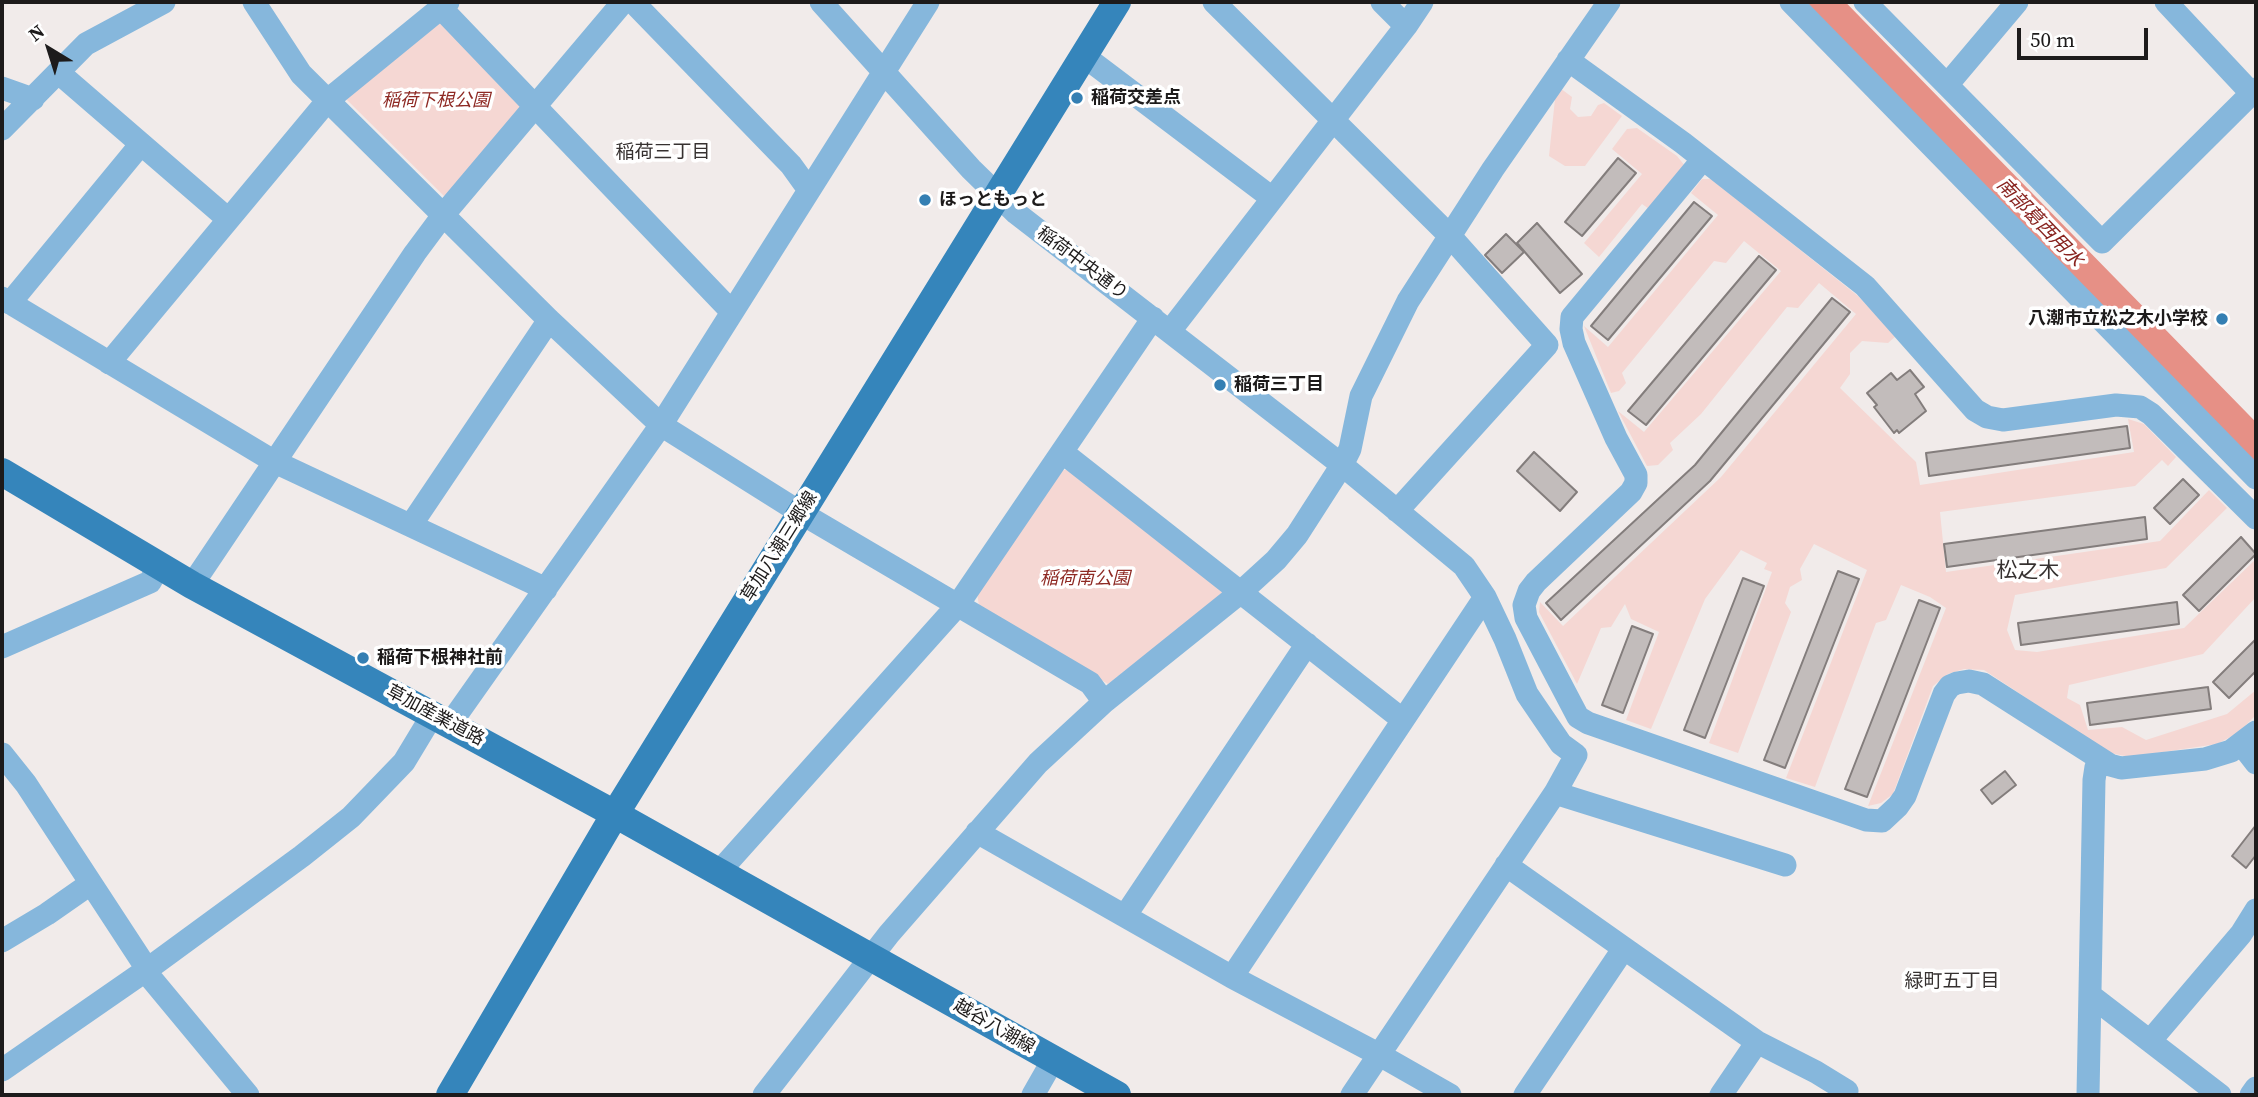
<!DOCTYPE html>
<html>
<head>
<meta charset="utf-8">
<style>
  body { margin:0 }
  #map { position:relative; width:2258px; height:1097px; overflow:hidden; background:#f1ebea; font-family:"Source Serif 4",serif }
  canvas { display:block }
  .frame { position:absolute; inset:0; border:4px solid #1d1b1b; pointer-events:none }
  .north { position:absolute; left:14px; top:14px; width:70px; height:70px; -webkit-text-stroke:5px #fff; paint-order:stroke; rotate:322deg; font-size:19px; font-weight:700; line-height:28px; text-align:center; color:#1d1b1b }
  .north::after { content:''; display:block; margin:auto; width:24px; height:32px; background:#1d1b1b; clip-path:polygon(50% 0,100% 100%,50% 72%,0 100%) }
  .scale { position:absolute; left:2017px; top:28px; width:131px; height:32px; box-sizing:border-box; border:4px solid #1d1b1b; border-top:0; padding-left:9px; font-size:21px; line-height:24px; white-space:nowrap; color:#1d1b1b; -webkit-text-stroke:5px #fff; paint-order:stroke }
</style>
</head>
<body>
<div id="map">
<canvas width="2258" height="1097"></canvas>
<div class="frame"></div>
<div class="north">N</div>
<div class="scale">50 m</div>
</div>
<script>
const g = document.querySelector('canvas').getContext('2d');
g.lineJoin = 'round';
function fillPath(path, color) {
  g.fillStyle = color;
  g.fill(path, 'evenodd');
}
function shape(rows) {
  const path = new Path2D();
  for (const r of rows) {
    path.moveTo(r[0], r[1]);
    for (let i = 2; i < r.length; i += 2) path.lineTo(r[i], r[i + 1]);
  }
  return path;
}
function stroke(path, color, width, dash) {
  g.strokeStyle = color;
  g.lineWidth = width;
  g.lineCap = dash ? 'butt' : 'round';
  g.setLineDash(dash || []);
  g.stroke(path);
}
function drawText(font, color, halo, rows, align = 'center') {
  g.font = font + ' "Source Serif 4","Noto Sans JP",serif';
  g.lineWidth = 7;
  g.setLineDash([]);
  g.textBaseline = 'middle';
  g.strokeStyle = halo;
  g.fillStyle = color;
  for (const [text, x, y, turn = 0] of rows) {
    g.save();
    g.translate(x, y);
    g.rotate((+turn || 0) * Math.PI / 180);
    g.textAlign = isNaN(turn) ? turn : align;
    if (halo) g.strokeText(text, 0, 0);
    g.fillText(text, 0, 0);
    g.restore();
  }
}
fillPath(shape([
  [436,21,445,21,521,101,521,109,452,194,444,196,347,100,347,94],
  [1560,88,1572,97,1570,109,1578,117,1591,116,1598,105,1604,103,1622,116,1585,166,1565,166,1549,156,1555,99],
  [1637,128,1677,156,1685,166,1649,209,1642,204,1599,257,1584,243,1642,174,1612,149,1627,129],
  [1702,179,1711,179,1858,296,1896,336,1888,343,1862,341,1850,353,1850,374,1840,388,1916,462,1920,485,2134,452,2128,419,2144,424,2176,457,2168,466,2162,460,2135,486,1940,512,1946,572,2160,541,2209,490,2227,508,2166,568,2015,595,2007,630,2015,650,2037,652,2184,628,2256,559,2256,597,2203,654,2069,685,2067,698,2080,705,2088,730,2122,727,2146,740,2227,714,2256,690,2256,715,2238,733,2217,744,2130,757,2110,753,1984,670,1964,669,1948,674,1933,686,1893,794,1881,803,1868,806,1946,608,1930,597,1901,585,1886,620,1876,623,1815,787,1786,778,1867,570,1814,544,1800,569,1802,580,1790,587,1785,603,1791,612,1738,753,1709,743,1772,572,1764,569,1767,563,1741,550,1705,599,1651,729,1626,720,1659,632,1631,619,1625,604,1611,627,1601,628,1577,684,1539,612,1540,602,1563,626,1721,477,1856,314,1819,283,1798,308,1787,307,1701,414,1670,443,1673,450,1658,465,1647,466,1618,411,1644,432,1781,271,1744,241,1726,263,1714,261,1622,373,1626,383,1619,391,1611,393,1584,326,1608,347,1718,215,1691,193],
  [1070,469,1222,587,1222,595,1108,684,979,606,977,593,1059,471]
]), '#f5d7d3');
stroke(shape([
  [1823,2,2256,445]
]), '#e69086', 32);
const building = shape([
  [1618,158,1636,173,1582,236,1565,222,1618,158],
  [1694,202,1712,216,1608,340,1591,326,1694,202],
  [1537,223,1582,274,1560,293,1517,243,1537,223],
  [1506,234,1524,252,1502,273,1485,255,1506,234],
  [1759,256,1776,270,1646,425,1628,411,1759,256],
  [1832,298,1850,312,1710,481,1561,620,1546,603,1695,465,1832,298],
  [1910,370,1924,387,1915,394,1926,411,1899,433,1897,430,1894,433,1874,407,1877,405,1867,393,1891,373,1897,380,1910,370],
  [2127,426,2130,448,1929,476,1926,453,2127,426],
  [1534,452,1577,492,1560,511,1517,471,1534,452],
  [2183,479,2199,495,2170,524,2154,508,2183,479],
  [2145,517,2147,539,1947,567,1944,544,2145,517],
  [2241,537,2256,554,2199,611,2183,595,2241,537],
  [1838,571,1859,579,1785,768,1764,760,1838,571],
  [1743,578,1764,586,1705,738,1684,730,1743,578],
  [1919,600,1940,608,1867,797,1845,789,1919,600],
  [2177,602,2179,624,2021,645,2018,623,2177,602],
  [1632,626,1653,634,1623,713,1602,705,1632,626],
  [2256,639,2256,671,2229,698,2213,682,2256,639],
  [2208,687,2211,709,2090,725,2087,703,2208,687],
  [2005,771,2016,785,1992,804,1981,790,2005,771],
  [2256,825,2256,855,2246,868,2232,856,2256,825]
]);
fillPath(building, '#c2bcbb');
stroke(building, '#837d7c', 2);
stroke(shape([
  [254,2,301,74,549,320,661,425,801,513,1090,683,1104,702],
  [633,2,791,165,809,190],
  [821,2,971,169,1016,213,1342,465,1464,566,1485,597,1505,639,1527,694,1561,744,1576,755,1555,793,1352,1095],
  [1214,2,1450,236,1547,345,1397,511],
  [1382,2,1406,26],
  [1791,2,2256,478],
  [1865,2,2102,242,2256,89],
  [2166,2,2252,94],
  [441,8,732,312],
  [1084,56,1272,198],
  [1568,60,1683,143,1865,286,1975,410,1987,417,2003,420,2116,405,2140,407,2151,414,2256,518],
  [59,73,228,219],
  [1947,85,2017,2],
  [2,88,33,99],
  [2,129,86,44,164,2],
  [1703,159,1572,317,1571,329,1574,343,1616,438,1636,475,1636,483,1631,492,1536,582,1529,591,1524,605,1526,618,1578,717,1588,723,1866,820,1882,821,1898,806,1905,796,1944,694,1950,686,1957,683,1969,681,1983,684,2110,765,2121,768,2205,759,2231,751,2256,732],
  [2,298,275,462,546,589],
  [10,303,141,144],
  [1170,331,1406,26,1422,2],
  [109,363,328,100,448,2],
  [1062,452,1403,720],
  [411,525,549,320],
  [192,585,415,253,444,214,623,2],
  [2,647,150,582,159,566],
  [450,724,661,425,928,2],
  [2242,745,2256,763],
  [2,754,26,784,147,969],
  [1555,793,1785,865],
  [977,832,1232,977,1378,1054,1450,1095],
  [1506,865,1757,1042,1816,1072,1847,1091,1845,1095],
  [718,873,957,606,1153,318],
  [1125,916,1307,644],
  [2,941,47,914,90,884],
  [145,971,248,1095],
  [1232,977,1485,597],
  [2090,995,2220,1095],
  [2150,1041,2241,934,2256,910],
  [2,1070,145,971,302,856,351,817,404,762,433,714],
  [764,1095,889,934,1038,763,1104,702,1241,592,1276,560,1297,535,1342,465,1350,449,1361,396,1408,301,1493,169,1609,2],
  [1033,1095,1053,1060],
  [1525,1095,1624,948],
  [1721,1095,1757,1042],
  [2088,1095,2094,780,2096,767,2102,760],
  [2251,1095,2256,1088]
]), '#86b7dc', 23);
stroke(shape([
  [2,472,192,585,615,814,1117,1095],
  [450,1095,615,814,1117,2]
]), '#3585bb', 28);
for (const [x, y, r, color] of [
  [1077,98,7,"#347fb3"],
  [925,200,7,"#347fb3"],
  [2222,319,7,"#347fb3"],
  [1220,385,7,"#347fb3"],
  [363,658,7,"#347fb3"]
]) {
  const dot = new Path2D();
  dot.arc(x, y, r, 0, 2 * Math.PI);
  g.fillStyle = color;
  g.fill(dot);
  stroke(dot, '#fff', 2.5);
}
drawText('bold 18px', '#1d1b1b', '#fff', [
  ["稲荷交差点",1091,98],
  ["ほっともっと",939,200],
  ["八潮市立松之木小学校",2208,319,"right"],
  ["稲荷三丁目",1234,385],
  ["稲荷下根神社前",377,658]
], 'left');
drawText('italic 18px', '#8e2a24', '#fff', [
  ["稲荷下根公園",436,101],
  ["稲荷南公園",1085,579]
]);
drawText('18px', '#1d1b1b', '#fff', [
  ["稲荷中央通り",1082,264,37],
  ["草加八潮三郷線",780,547,-58],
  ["草加産業道路",435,716,28],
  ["越谷八潮線",994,1027,30]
]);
drawText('19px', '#363130', '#fff', [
  ["稲荷三丁目",663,153],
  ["緑町五丁目",1952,982]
]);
drawText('italic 19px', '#88231f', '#fff', [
  ["南部葛西用水",2039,223,46]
]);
drawText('21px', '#363130', '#fff', [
  ["松之木",2028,572]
]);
</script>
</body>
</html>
